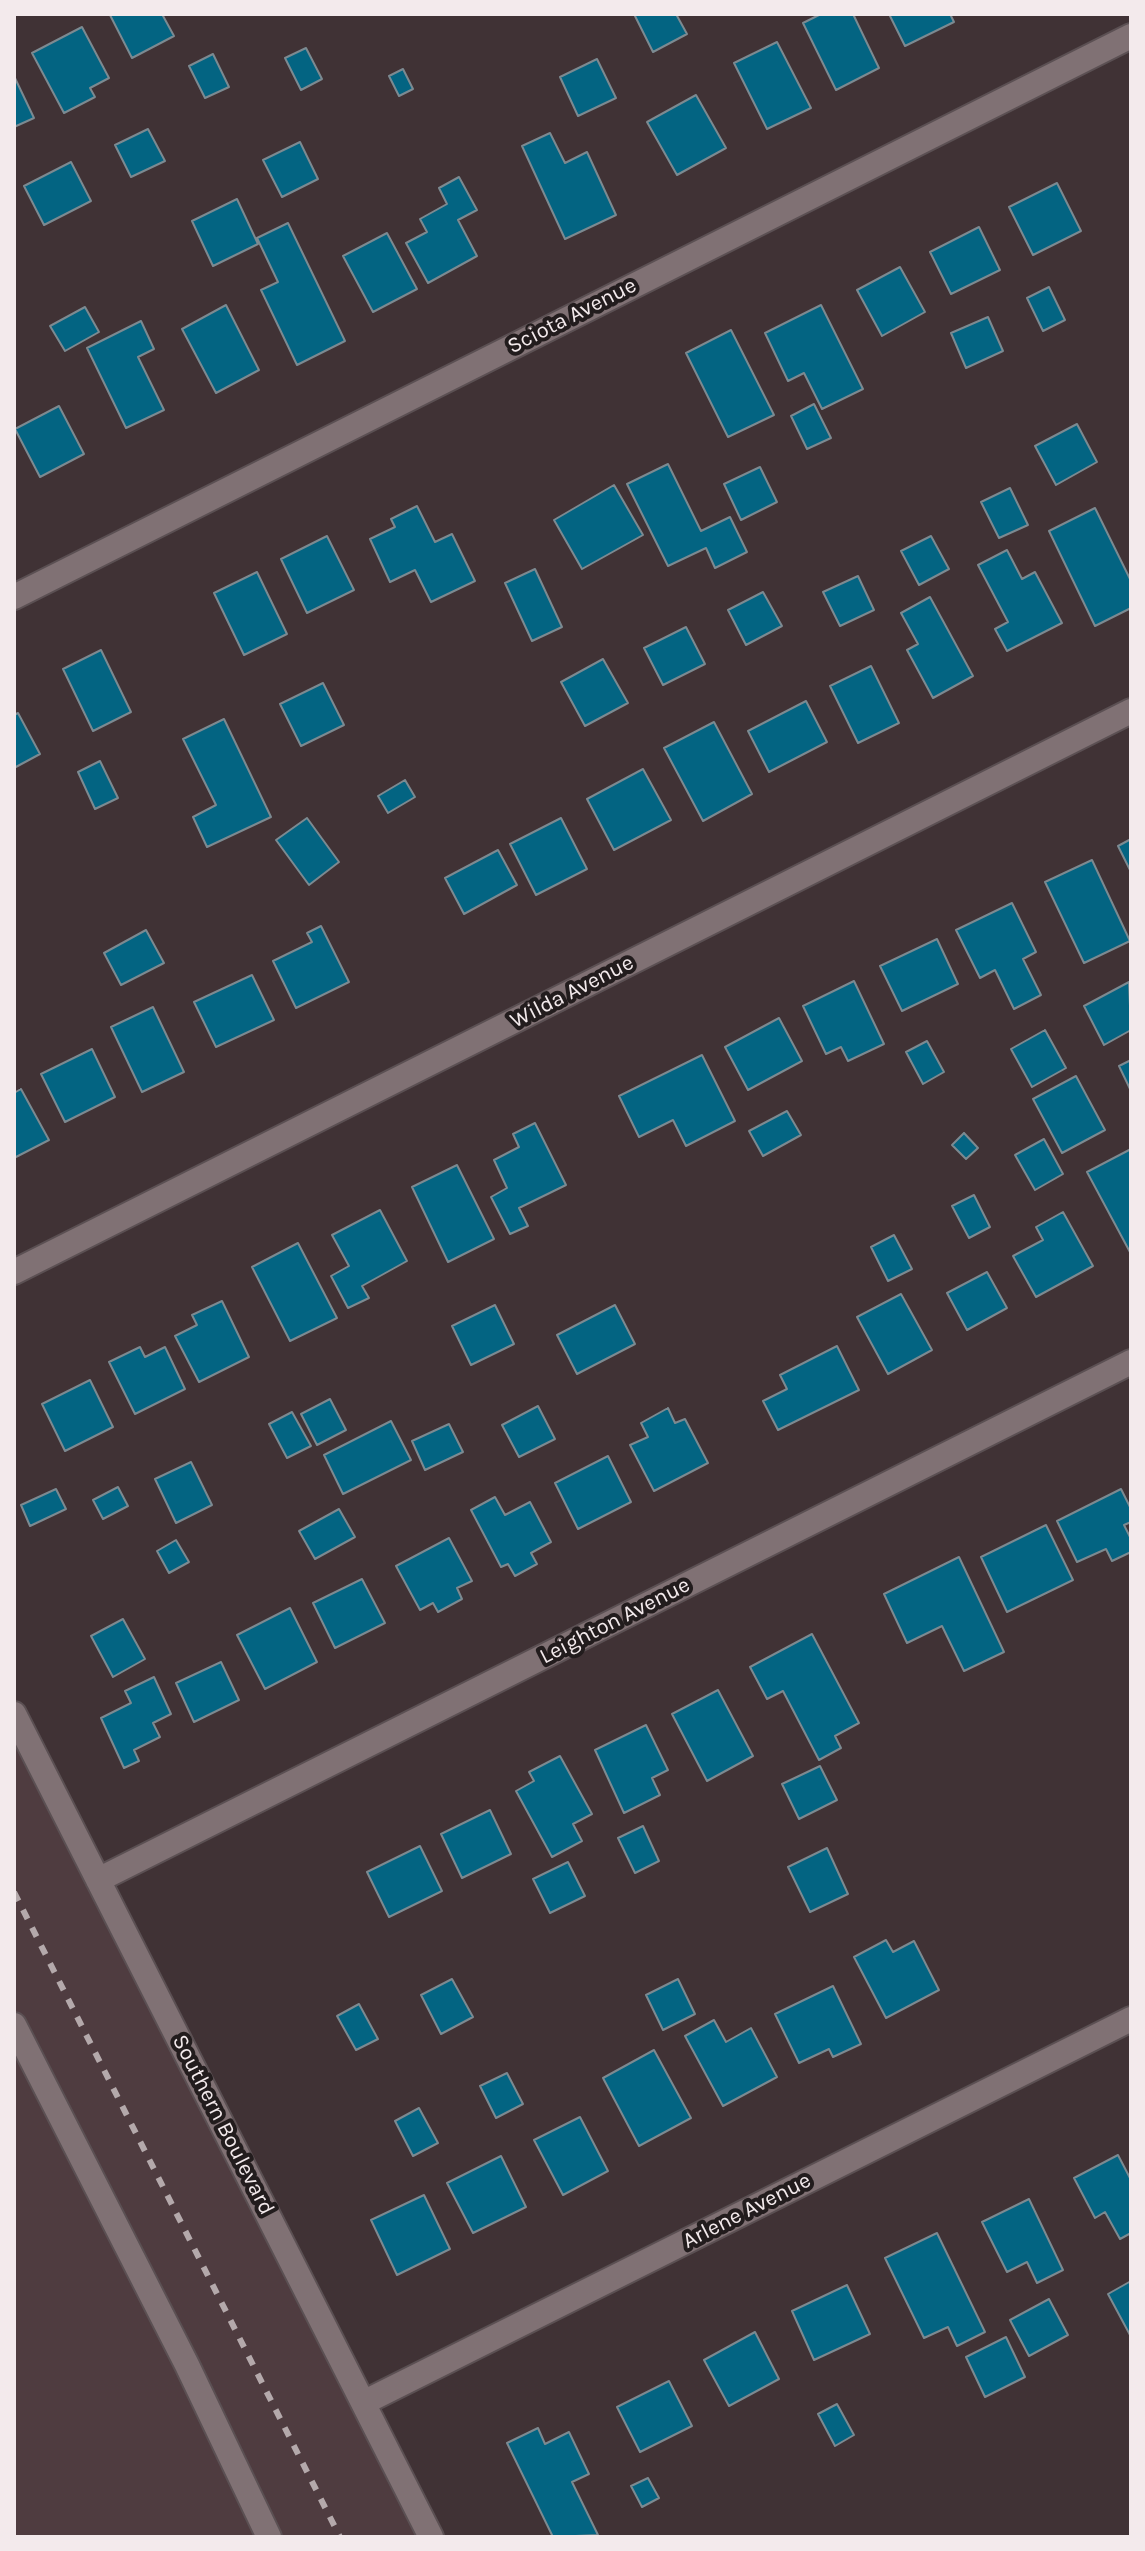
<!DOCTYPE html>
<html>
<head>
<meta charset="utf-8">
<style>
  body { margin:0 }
  #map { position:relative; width:1145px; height:2551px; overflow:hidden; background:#403235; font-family:Karla,sans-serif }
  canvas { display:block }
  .frame { position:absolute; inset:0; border:16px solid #f3eaec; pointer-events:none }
</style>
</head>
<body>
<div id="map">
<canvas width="1145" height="2551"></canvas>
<div class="frame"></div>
</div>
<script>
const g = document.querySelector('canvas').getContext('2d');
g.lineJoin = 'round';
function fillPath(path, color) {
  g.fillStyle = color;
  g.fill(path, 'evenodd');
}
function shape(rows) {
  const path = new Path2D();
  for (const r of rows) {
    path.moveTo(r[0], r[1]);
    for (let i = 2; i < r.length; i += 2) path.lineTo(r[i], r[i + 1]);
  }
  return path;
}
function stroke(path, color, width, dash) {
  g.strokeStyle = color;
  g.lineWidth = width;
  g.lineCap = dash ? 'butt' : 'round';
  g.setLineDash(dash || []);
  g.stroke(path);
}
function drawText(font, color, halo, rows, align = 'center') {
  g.font = font + ' Karla,sans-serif';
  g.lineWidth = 8;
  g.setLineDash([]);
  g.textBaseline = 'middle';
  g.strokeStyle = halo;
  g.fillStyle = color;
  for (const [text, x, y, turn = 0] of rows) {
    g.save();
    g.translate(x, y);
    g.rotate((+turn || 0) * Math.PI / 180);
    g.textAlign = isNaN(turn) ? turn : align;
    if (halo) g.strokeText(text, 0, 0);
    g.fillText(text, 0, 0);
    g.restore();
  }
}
fillPath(shape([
  [14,1714,431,2537,14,2537]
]), '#4f3c40');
const building = shape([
  [162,14,174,36,132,58,110,15,162,14],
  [634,14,676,14,687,34,653,52,634,14],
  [821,14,853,14,879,68,836,90,803,23,821,14],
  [889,14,950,14,954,22,905,46,889,14],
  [82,27,109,78,90,88,95,97,64,113,32,53,82,27],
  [777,42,811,108,767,129,734,63,777,42],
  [306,48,322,79,301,90,285,58,306,48],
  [213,54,229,87,205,98,189,66,213,54],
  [597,59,616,98,578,116,560,77,597,59],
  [403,69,413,89,399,96,389,76,403,69],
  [14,76,34,118,14,127,14,76],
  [696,95,726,148,677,175,647,122,696,95],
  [148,129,165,161,131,177,115,145,148,129],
  [550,133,565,163,587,152,616,215,565,239,522,146,550,133],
  [300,142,318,179,282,197,263,160,300,142],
  [71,162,91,201,44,225,24,186,71,162],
  [459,177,477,210,458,220,477,256,428,283,406,243,427,232,420,219,447,204,439,188,459,177],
  [1057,183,1081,231,1033,255,1009,207,1057,183],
  [237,199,258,244,213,266,192,221,237,199],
  [288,223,345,341,297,365,261,290,278,282,257,238,288,223],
  [979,227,1000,270,951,294,930,252,979,227],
  [387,233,417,289,373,312,343,256,387,233],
  [900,267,925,312,882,336,857,290,900,267],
  [1049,287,1065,320,1043,331,1027,298,1049,287],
  [226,305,259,370,216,393,182,329,226,305],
  [821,305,863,389,822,409,804,373,788,381,765,333,821,305],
  [85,307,99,332,65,351,50,326,85,307],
  [988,317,1003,351,966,368,951,333,988,317],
  [141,321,154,349,138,357,164,410,126,428,87,348,141,321],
  [731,330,774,415,728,437,686,353,731,330],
  [814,404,831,438,807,449,791,416,814,404],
  [59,406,84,454,40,477,15,429,59,406],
  [1077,424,1097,462,1056,485,1035,446,1077,424],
  [668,464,701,531,730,517,747,552,715,568,706,548,668,566,627,484,668,464],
  [760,467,777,502,741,520,724,484,760,467],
  [614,485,643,535,582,569,554,520,614,485],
  [1010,488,1028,525,999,538,981,502,1010,488],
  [417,506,435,542,452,534,475,581,431,602,415,570,390,582,370,539,395,527,391,519,417,506],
  [1095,508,1131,581,1131,608,1095,626,1049,531,1095,508],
  [327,536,354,590,307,613,281,559,327,536],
  [931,536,949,569,919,585,901,551,931,536],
  [1007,550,1022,579,1035,572,1062,623,1007,651,995,629,1008,622,978,565,1007,550],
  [535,569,562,627,532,641,505,583,535,569],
  [257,572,287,634,244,655,214,593,257,572],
  [858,576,874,610,840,626,823,592,858,576],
  [763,592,782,626,746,645,728,610,763,592],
  [930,597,973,676,933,698,907,650,918,644,901,613,930,597],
  [686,627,705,664,663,685,644,648,686,627],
  [101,650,131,712,93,731,63,669,101,650],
  [603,659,628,703,585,726,561,682,603,659],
  [871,666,899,723,858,743,830,686,871,666],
  [323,683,344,725,301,746,280,704,323,683],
  [806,701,827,742,769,772,748,731,806,701],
  [18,713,40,754,14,768,14,715,18,713],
  [224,719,271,817,207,847,193,817,216,805,183,739,224,719],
  [714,722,752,794,703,821,664,748,714,722],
  [100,761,118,798,95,809,78,772,100,761],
  [643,769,671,820,614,850,587,799,643,769],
  [405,780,415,797,388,813,378,796,405,780],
  [307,818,339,862,309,885,276,840,307,818],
  [561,818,587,869,536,895,510,844,561,818],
  [1131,839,1131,872,1118,846,1131,839],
  [498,850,517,885,464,914,445,878,498,850],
  [1092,860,1130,941,1084,963,1045,882,1092,860],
  [1012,903,1036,952,1023,959,1041,995,1014,1009,995,970,980,978,956,930,1012,903],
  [321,926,349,982,296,1008,273,961,312,942,307,933,321,926],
  [146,930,164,963,121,985,104,953,146,930],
  [937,939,958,984,902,1011,880,966,937,939],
  [252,975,274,1020,216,1047,194,1002,252,975],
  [854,981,884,1044,848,1061,841,1047,826,1054,803,1006,854,981],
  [1129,982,1131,1030,1104,1045,1084,1006,1129,982],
  [153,1007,184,1072,142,1092,111,1027,153,1007],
  [779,1018,802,1061,748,1090,725,1047,779,1018],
  [1045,1030,1066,1068,1032,1087,1011,1049,1045,1030],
  [927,1041,944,1072,923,1084,906,1052,927,1041],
  [92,1049,115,1097,65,1122,41,1074,92,1049],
  [702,1055,735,1121,686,1146,673,1120,639,1137,619,1096,702,1055],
  [1131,1060,1131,1091,1119,1066,1131,1060],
  [1076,1076,1105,1130,1062,1153,1033,1099,1076,1076],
  [21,1089,49,1140,14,1158,14,1093,21,1089],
  [787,1111,801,1135,763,1156,749,1131,787,1111],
  [535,1123,566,1185,519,1208,528,1226,510,1234,491,1197,507,1188,494,1160,519,1147,513,1134,535,1123],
  [964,1133,978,1148,966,1159,952,1145,964,1133],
  [1044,1139,1063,1174,1035,1190,1015,1155,1044,1139],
  [1131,1149,1131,1254,1087,1172,1131,1149],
  [457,1165,494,1239,448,1262,412,1187,457,1165],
  [974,1195,990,1227,969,1238,952,1206,974,1195],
  [380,1210,407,1261,362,1286,369,1298,348,1308,331,1276,349,1266,332,1235,380,1210],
  [1063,1212,1093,1266,1036,1297,1013,1256,1043,1240,1036,1227,1063,1212],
  [894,1235,912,1269,888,1281,871,1247,894,1235],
  [298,1243,337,1318,290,1341,252,1267,298,1243],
  [987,1272,1007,1308,967,1330,947,1293,987,1272],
  [901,1294,932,1350,888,1374,857,1317,901,1294],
  [222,1301,249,1357,199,1382,175,1336,197,1325,192,1315,222,1301],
  [495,1305,514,1344,471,1365,452,1326,495,1305],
  [615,1305,635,1344,577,1374,557,1335,615,1305],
  [837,1346,859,1390,778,1430,763,1401,787,1389,780,1375,837,1346],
  [140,1347,145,1357,165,1347,185,1389,135,1414,109,1362,140,1347],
  [90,1380,113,1427,65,1451,42,1404,90,1380],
  [330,1399,346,1430,317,1445,301,1414,330,1399],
  [538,1406,555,1439,519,1457,502,1425,538,1406],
  [668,1408,675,1423,685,1419,708,1463,654,1491,630,1445,648,1437,641,1423,668,1408],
  [292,1412,311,1446,287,1458,269,1424,292,1412],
  [391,1421,411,1460,343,1494,324,1455,391,1421],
  [449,1424,463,1452,425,1470,412,1441,449,1424],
  [608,1456,631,1502,578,1529,555,1483,608,1456],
  [191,1462,212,1505,176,1523,155,1479,191,1462],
  [118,1487,128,1506,103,1519,93,1500,118,1487],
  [56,1489,66,1509,30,1526,21,1505,56,1489],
  [1121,1489,1131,1509,1131,1522,1124,1525,1131,1539,1131,1552,1112,1561,1106,1549,1077,1562,1057,1521,1121,1489],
  [495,1497,505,1515,530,1502,551,1542,531,1553,537,1564,515,1576,508,1564,501,1567,471,1510,495,1497],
  [339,1509,355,1537,315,1559,299,1531,339,1509],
  [1046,1525,1073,1580,1007,1612,981,1557,1046,1525],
  [449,1538,472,1581,457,1588,462,1599,438,1612,433,1603,420,1610,396,1566,449,1538],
  [176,1540,189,1562,169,1573,157,1551,176,1540],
  [959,1557,1004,1652,964,1671,942,1626,907,1643,884,1594,959,1557],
  [362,1579,385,1623,335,1648,313,1603,362,1579],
  [290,1608,317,1662,265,1689,237,1635,290,1608],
  [123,1619,145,1659,113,1677,91,1636,123,1619],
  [812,1634,859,1723,835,1736,841,1748,819,1760,783,1691,767,1699,750,1667,812,1634],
  [221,1662,239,1700,194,1722,176,1683,221,1662],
  [154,1677,171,1714,153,1723,160,1737,134,1750,139,1761,124,1768,101,1718,131,1703,125,1691,154,1677],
  [718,1690,753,1756,707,1781,672,1714,718,1690],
  [646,1725,668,1770,652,1778,660,1795,624,1813,595,1750,646,1725],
  [560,1756,592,1814,573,1824,582,1841,552,1857,516,1791,534,1781,529,1772,560,1756],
  [820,1766,837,1800,799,1819,782,1784,820,1766],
  [490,1810,511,1854,462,1878,441,1834,490,1810],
  [643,1826,659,1861,635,1873,618,1838,643,1826],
  [420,1846,442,1891,389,1917,367,1872,420,1846],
  [827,1848,848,1894,810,1912,788,1867,827,1848],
  [568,1862,585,1896,550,1913,533,1879,568,1862],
  [886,1940,893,1952,914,1941,939,1990,886,2018,854,1957,886,1940],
  [452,1979,473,2017,441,2034,421,1995,452,1979],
  [678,1979,695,2014,663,2030,646,1995,678,1979],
  [833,1986,861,2044,833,2057,829,2049,799,2063,775,2014,833,1986],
  [359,2004,378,2039,356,2050,337,2016,359,2004],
  [714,2020,726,2042,751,2028,777,2077,723,2106,685,2036,714,2020],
  [654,2050,691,2118,639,2146,603,2078,654,2050],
  [507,2073,523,2104,496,2118,480,2086,507,2073],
  [419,2108,438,2143,413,2156,395,2121,419,2108],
  [580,2117,608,2171,563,2195,534,2140,580,2117],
  [1118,2155,1131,2180,1131,2233,1120,2239,1105,2212,1095,2218,1074,2178,1118,2155],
  [501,2156,526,2207,473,2233,447,2183,501,2156],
  [424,2195,450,2249,397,2275,371,2220,424,2195],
  [1029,2199,1063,2270,1037,2283,1027,2262,1007,2272,982,2222,1029,2199],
  [937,2233,985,2332,957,2346,948,2327,924,2338,885,2258,937,2233],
  [1131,2281,1131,2334,1130,2335,1108,2294,1131,2281],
  [847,2285,870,2334,814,2360,792,2311,847,2285],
  [1049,2299,1068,2335,1029,2356,1010,2320,1049,2299],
  [755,2332,779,2379,729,2406,704,2360,755,2332],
  [1006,2337,1025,2377,985,2397,966,2357,1006,2337],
  [669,2381,692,2426,640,2452,617,2407,669,2381],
  [837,2404,854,2435,835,2446,818,2414,837,2404],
  [538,2428,545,2444,569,2432,589,2474,572,2482,598,2535,553,2537,507,2443,538,2428],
  [648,2478,659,2498,642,2507,631,2486,648,2478]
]);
fillPath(building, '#036482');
stroke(building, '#7c8a91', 2);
const minor = shape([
  [14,597,1131,36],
  [14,1272,1131,711],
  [14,1714,431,2537],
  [98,1880,1131,1362],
  [14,2025,187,2365,269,2537],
  [363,2403,1131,2019]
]);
stroke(minor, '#5b5053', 28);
stroke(minor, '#807174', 24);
stroke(shape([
  [14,1892,340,2537]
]), '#b4a9ab', 6, [10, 10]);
drawText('22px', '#f3eaec', '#221c1d', [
  ["Sciota Avenue",572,316,-27],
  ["Wilda Avenue",572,992,-27],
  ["Leighton Avenue",615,1621,-27],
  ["Southern Boulevard",223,2125,63],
  ["Arlene Avenue",747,2211,-27]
]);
</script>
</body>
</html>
